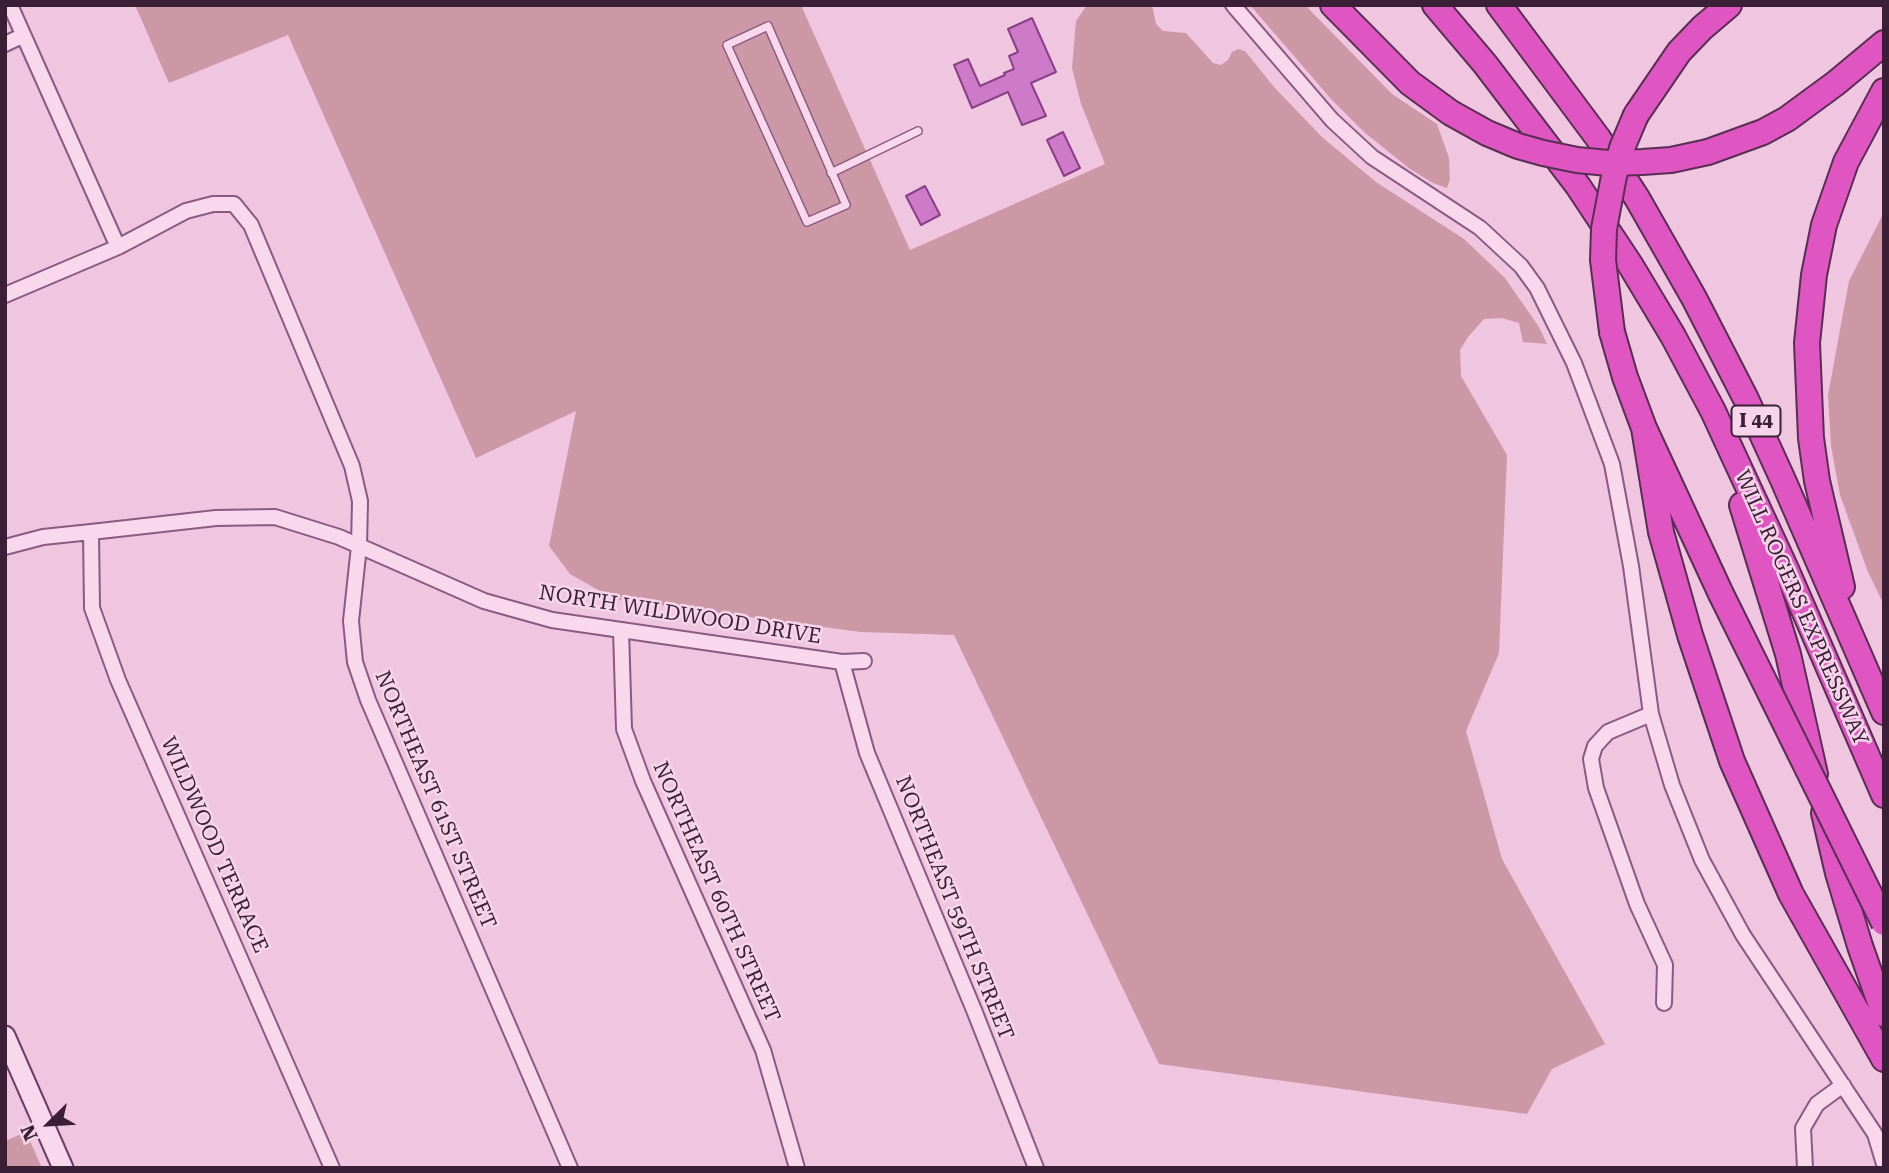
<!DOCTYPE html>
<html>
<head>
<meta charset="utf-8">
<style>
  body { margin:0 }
  #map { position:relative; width:1889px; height:1173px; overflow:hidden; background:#efc5e0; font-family:"Roboto Serif",serif }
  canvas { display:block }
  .frame { position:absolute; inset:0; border:7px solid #3a1f36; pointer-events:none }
  .north { position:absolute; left:14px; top:1089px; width:70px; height:70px; -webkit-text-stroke:5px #f6d4ea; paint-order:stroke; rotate:246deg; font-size:19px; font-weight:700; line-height:28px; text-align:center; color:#3a1f36 }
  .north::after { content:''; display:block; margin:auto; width:24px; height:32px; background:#3a1f36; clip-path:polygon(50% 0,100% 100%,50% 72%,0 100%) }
</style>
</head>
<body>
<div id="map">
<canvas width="1889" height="1173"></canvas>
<div class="frame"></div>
<div class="north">N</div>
</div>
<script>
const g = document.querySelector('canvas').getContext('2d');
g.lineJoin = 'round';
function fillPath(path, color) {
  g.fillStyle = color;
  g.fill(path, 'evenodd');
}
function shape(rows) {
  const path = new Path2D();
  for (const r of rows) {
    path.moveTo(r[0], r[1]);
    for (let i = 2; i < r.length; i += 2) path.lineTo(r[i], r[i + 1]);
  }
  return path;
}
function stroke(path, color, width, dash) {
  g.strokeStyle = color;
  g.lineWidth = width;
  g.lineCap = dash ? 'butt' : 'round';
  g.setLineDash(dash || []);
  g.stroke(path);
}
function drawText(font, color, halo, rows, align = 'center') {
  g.font = font + ' "Roboto Serif",serif';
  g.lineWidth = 5;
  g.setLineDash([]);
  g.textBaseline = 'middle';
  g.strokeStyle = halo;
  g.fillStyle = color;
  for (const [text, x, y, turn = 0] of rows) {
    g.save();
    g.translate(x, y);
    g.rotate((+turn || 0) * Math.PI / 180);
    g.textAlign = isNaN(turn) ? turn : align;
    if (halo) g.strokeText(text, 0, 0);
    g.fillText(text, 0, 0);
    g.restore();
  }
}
fillPath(shape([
  [135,5,801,5,910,250,1105,164,1081,104,1072,68,1076,21,1087,5,1152,5,1156,24,1163,31,1186,33,1213,63,1221,65,1228,60,1232,52,1238,49,1245,51,1274,87,1323,138,1376,182,1464,239,1505,278,1539,327,1547,344,1523,342,1519,323,1502,318,1484,319,1468,337,1460,350,1461,376,1507,455,1499,653,1466,731,1502,859,1605,1044,1552,1069,1527,1114,1159,1064,954,635,861,632,614,599,570,574,549,546,576,411,476,458,288,35,169,83],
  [1250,5,1305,5,1392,94,1437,124,1449,158,1450,179,1447,188,1433,183,1410,169,1364,132,1331,99],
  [1884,212,1884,605,1868,572,1840,495,1831,446,1828,395,1849,281],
  [26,1132,42,1168,5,1168,5,1141]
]), '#cd98a5');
const building = shape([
  [1032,18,1056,72,1031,83,1046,116,1022,125,1008,92,972,108,954,65,968,59,980,86,1005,75,1004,73,1014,69,1009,56,1018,52,1008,29,1032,18],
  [1063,132,1080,168,1064,176,1047,140,1063,132],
  [925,186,940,215,921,225,906,196,925,186]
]);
fillPath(building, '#cd7ac8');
stroke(building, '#8a4086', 2);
const service = shape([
  [768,26,846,205,807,222,727,45,768,26],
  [831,173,918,131]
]);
const minor = shape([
  [10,5,118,247],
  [1233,5,1332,120,1372,157,1480,228,1521,266,1537,288,1574,363,1612,464,1631,566,1651,714,1672,785,1702,860,1743,935,1875,1134,1884,1164],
  [5,44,22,36],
  [5,295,118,247,186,211,213,204,234,204,251,225,352,466,360,501,359,546,351,621,355,662,368,700,570,1168],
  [91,532,92,608,118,680,332,1168],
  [5,547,43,537,91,532,216,518,275,517,339,537,484,601,552,620,842,662,864,661],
  [621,630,624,729,643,781,763,1050,797,1168],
  [842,662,867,753,974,1010,1036,1168],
  [1651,714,1608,732,1595,746,1591,759,1596,788,1637,904,1665,965,1664,1003],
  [1805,1168,1803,1128,1817,1104,1843,1085]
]);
const secondary = shape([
  [5,1036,63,1168]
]);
const motorway = shape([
  [1333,5,1410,83,1451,113],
  [1435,5,1485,64,1578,186,1631,266,1673,336,1713,411,1786,569,1884,795],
  [1499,5,1598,138,1637,198,1694,298,1746,399,1783,480,1884,712],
  [1636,115,1679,52,1702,28,1729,5],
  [1708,152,1763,132,1787,119,1836,83,1884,43],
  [1612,332,1625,377,1644,428,1721,594],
  [1644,428,1661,532,1690,635,1732,761,1791,894,1884,1059],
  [1742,505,1788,654,1815,774],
  [1842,587,1817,481,1811,438,1807,343,1814,275,1824,225,1846,162,1884,91],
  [1824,813,1838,873,1860,946,1884,1014]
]);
stroke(service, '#8a5a81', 10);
stroke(minor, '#8a5a81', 18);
stroke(secondary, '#6c3d65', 23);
stroke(motorway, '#582f53', 28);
stroke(service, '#f9d8ee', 7);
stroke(minor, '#f9d8ee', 14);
stroke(secondary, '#f9d8ee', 19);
stroke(motorway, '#df55c2', 24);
const motorwayBridge = shape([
  [1451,113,1487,133,1518,146,1543,153,1577,160,1608,163,1642,162,1671,160,1708,152],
  [1612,332,1603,260,1604,229,1614,176,1622,148,1636,115],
  [1721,594,1884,923]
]);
stroke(motorwayBridge, '#582f53', 28, []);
stroke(motorwayBridge, '#df55c2', 24);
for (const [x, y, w] of [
  [1756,421,49]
]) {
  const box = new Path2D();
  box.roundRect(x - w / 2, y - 15.5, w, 31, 5);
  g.fillStyle = '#f6d4ea';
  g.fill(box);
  stroke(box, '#3a1f36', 2);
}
drawText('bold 19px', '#3a1f36', null, [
  ["I 44",1756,421]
]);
drawText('21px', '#3a1f36', '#f6d4ea', [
  ["WILL ROGERS EXPRESSWAY",1801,608,66],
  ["NORTH WILDWOOD DRIVE",680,615,9],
  ["NORTHEAST 61ST STREET",435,800,67],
  ["WILDWOOD TERRACE",214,845,66],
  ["NORTHEAST 60TH STREET",716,892,66],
  ["NORTHEAST 59TH STREET",954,908,68]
]);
</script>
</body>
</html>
